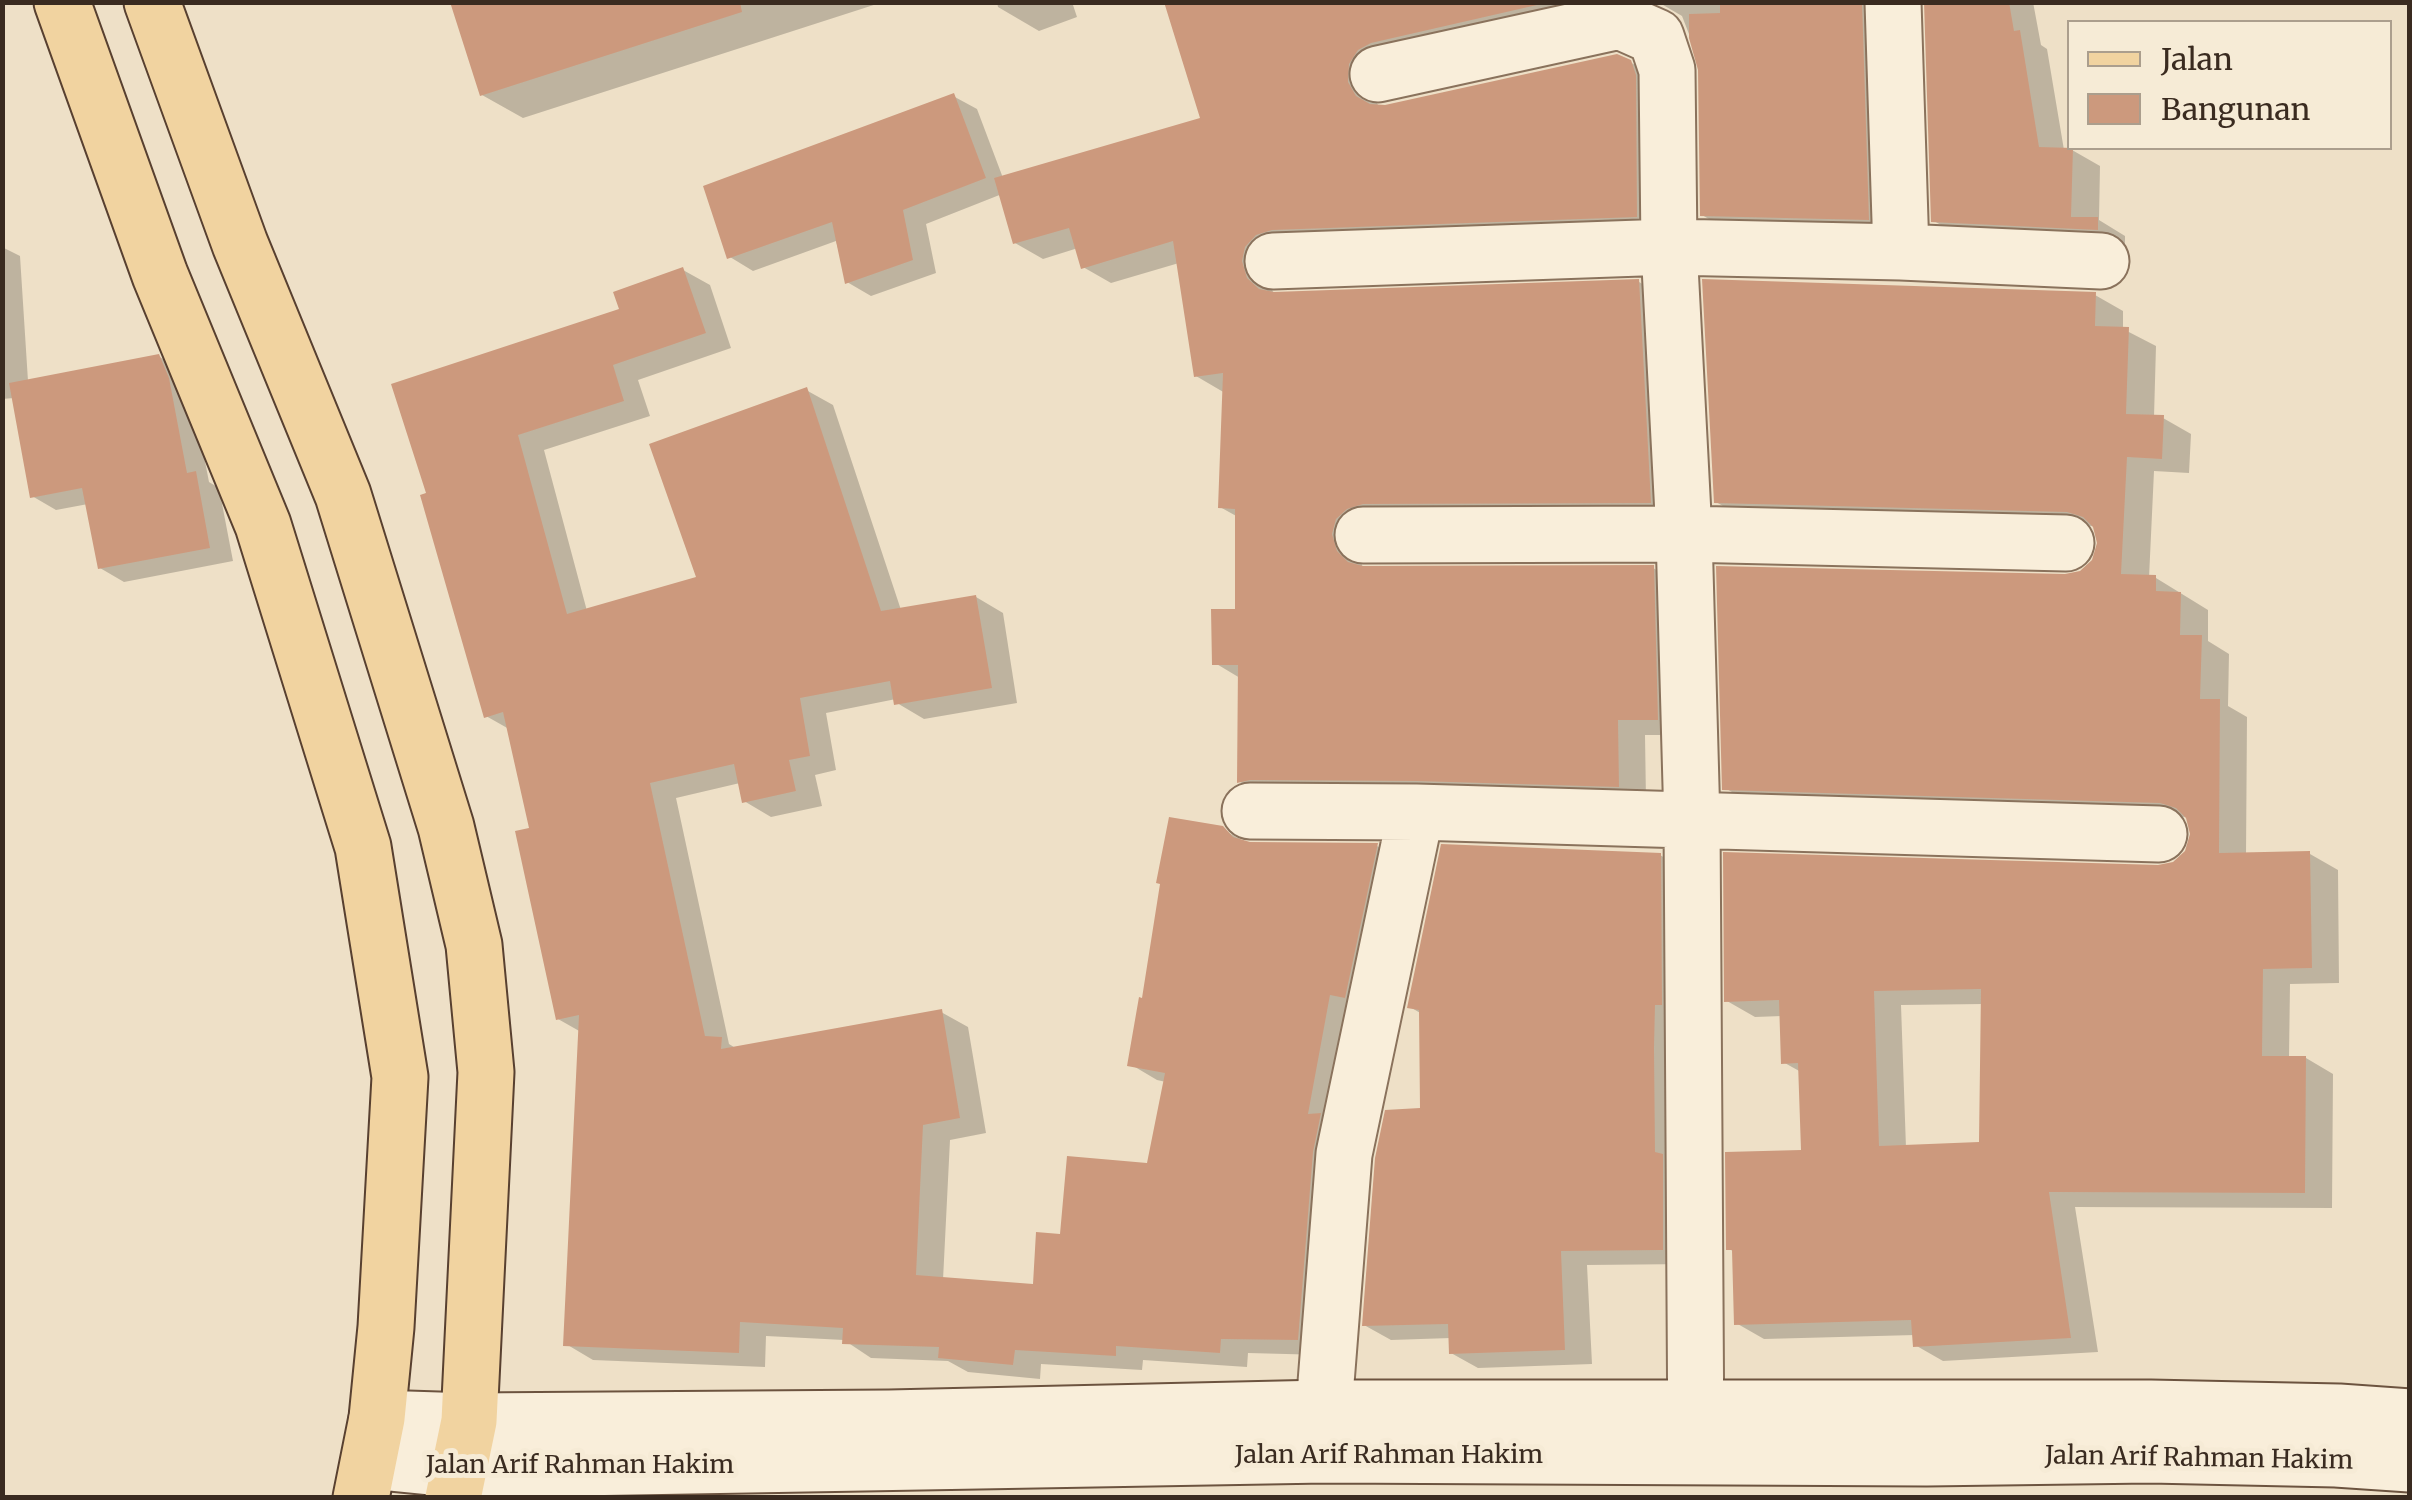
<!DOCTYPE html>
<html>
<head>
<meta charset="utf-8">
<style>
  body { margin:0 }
  #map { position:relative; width:2412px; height:1500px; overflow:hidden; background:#eee0c7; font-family:Merriweather,serif }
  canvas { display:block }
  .frame { position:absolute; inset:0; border:5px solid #3a2b20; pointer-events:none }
  .legend { position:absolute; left:2067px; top:20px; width:325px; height:130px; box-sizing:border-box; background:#f6ebd6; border:2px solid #ab9e8d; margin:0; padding:12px 18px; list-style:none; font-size:30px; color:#3a2b20 }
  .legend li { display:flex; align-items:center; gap:20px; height:50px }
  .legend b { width:50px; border:2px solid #ab9e8d }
</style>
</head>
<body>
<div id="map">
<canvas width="2412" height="1500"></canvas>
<div class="frame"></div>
<ul class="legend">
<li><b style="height:12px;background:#f1d3a0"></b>Jalan</li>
<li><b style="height:28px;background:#cc997d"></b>Bangunan</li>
</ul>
</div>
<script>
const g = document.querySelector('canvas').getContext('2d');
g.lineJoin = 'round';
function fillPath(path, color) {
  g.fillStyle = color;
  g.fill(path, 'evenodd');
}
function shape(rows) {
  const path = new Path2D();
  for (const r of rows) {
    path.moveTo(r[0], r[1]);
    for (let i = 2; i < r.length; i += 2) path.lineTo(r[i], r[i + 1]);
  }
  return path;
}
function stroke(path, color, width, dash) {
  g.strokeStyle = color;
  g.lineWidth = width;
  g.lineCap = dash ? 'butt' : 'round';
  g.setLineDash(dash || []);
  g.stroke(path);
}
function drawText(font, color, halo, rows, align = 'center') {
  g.font = font + ' Merriweather,serif';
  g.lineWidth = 10;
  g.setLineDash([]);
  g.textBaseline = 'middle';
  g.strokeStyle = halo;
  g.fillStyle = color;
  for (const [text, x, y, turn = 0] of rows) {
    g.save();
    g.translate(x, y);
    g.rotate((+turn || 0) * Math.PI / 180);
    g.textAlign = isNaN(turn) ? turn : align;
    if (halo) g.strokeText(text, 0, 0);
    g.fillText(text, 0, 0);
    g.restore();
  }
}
fillPath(shape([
  [473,2,883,2,523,118,482,95],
  [997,2,1072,2,1077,17,1039,31,998,7],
  [1167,2,1568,3,1592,16,1375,99,1379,107,1630,62,1658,79,1665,232,1269,280,1274,295,1639,282,1667,298,1678,518,1359,553,1363,569,1653,568,1681,584,1685,735,1645,735,1646,801,1267,797,1240,782,1240,678,1215,663,1238,611,1238,517,1220,507,1225,393,1196,376,1179,263,1111,283,1083,267,1078,248,1043,259,1015,243,1002,194,926,224,936,273,871,296,847,282,836,241,753,271,730,257,953,96,977,109,1003,178,1203,120],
  [1658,2,1872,2,1892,232,1726,229,1702,215,1699,60,1682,16],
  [1927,2,2033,2,2041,45,2047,49,2064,150,2072,150,2100,166,2099,220,2125,236,2125,244,1962,237,1934,221],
  [2,247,20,256,28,381,158,356,182,370,192,394,209,482,219,488,233,561,124,582,100,568,88,504,56,510,32,496,14,398,2,399],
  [683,270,710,285,731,348,638,380,650,416,544,450,587,611,699,578,806,390,833,405,901,610,976,597,1003,613,1017,703,924,719,897,703,896,699,826,713,836,770,815,775,822,806,771,817,744,801,740,783,676,798,729,1044,737,1049,941,1012,968,1027,986,1133,950,1140,943,1280,1035,1287,1063,1236,1149,1166,1166,1082,1157,1080,1130,1064,1222,829,1250,845,1377,846,1404,861,1324,1355,1248,1353,1247,1367,1143,1360,1142,1370,1041,1364,1040,1379,968,1372,948,1361,871,1358,844,1340,766,1336,765,1367,593,1360,566,1344,581,1032,558,1019,532,830,509,729,486,716,423,496,622,310],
  [2095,295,2123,311,2123,329,2156,346,2154,417,2163,418,2191,434,2189,473,2154,471,2149,578,2156,578,2208,610,2208,641,2229,654,2228,706,2247,717,2246,855,2310,854,2338,870,2339,983,2290,984,2289,1058,2306,1058,2333,1074,2332,1208,2075,1207,2098,1352,1943,1361,1915,1345,1915,1335,1764,1339,1736,1323,1734,1252,1728,1248,1803,1152,1801,1072,1783,1062,1782,1016,1755,1017,1727,1001,2174,864,2187,853,2193,834,2188,817,1753,804,1725,788,2066,577,2081,573,2094,561,2100,543,2095,526,1744,518,1716,502],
  [1984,1004,1981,1145,1906,1148,1901,1005],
  [1660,855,1687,871,1690,1264,1587,1265,1592,1364,1478,1368,1451,1353,1451,1338,1391,1340,1364,1325,1423,1111,1422,1014,1410,1007]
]), '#0003');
fillPath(shape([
  [450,2,740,2,742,12,480,96],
  [1164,2,1550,2,1371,43,1358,50,1349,64,1348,82,1356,96,1370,104,1385,105,1617,54,1631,60,1636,75,1637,217,1272,230,1256,235,1245,247,1242,261,1247,278,1259,289,1274,292,1639,279,1651,503,1363,504,1347,509,1336,519,1332,534,1337,551,1348,562,1363,566,1654,565,1658,720,1618,720,1619,787,1416,781,1250,780,1237,783,1238,665,1212,665,1211,609,1235,609,1235,509,1218,508,1223,373,1194,377,1173,241,1081,269,1069,228,1013,244,994,178,1200,118],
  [1720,2,1862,2,1869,220,1700,216,1698,70,1689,38,1689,14,1720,13],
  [1924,2,2009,2,2014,31,2020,30,2039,147,2073,148,2071,217,2098,217,2098,230,1931,222],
  [954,93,986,178,903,210,913,260,845,284,832,222,727,259,703,186],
  [683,267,706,333,613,365,624,401,518,435,567,614,696,577,649,444,807,387,881,611,976,595,992,688,894,705,890,681,800,698,810,756,789,760,796,791,742,803,734,764,650,783,705,1036,722,1037,721,1049,942,1009,960,1118,923,1125,916,1275,1033,1284,1036,1232,1060,1234,1067,1156,1147,1163,1165,1073,1127,1066,1139,997,1142,998,1160,884,1156,883,1169,817,1223,826,1233,837,1250,842,1378,843,1345,998,1330,995,1308,1114,1321,1113,1313,1152,1298,1340,1221,1339,1220,1353,1116,1346,1116,1356,1015,1350,1013,1365,938,1358,939,1347,842,1344,843,1328,740,1322,739,1353,563,1346,579,1015,556,1020,515,831,529,828,503,712,484,718,420,495,426,493,391,384,619,309,613,292],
  [1702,279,2096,292,2095,326,2129,327,2126,414,2164,415,2162,459,2127,457,2121,574,2156,575,2156,591,2181,592,2180,635,2202,635,2200,699,2220,699,2219,853,2310,851,2312,968,2263,969,2262,1056,2306,1056,2305,1193,2049,1192,2071,1338,1913,1347,1911,1320,1734,1325,1732,1250,1726,1250,1725,1152,1801,1150,1798,1063,1781,1064,1779,1000,1724,1002,1723,852,2158,865,2173,862,2185,851,2190,834,2186,818,2176,808,2160,803,1722,790,1716,566,2065,574,2080,571,2092,560,2097,543,2093,527,2083,517,2067,512,1714,503],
  [1981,989,1979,1142,1879,1146,1874,991],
  [159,354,169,378,187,473,196,471,210,548,98,569,82,488,30,498,9,383],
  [1441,844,1661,853,1662,1005,1655,1005,1654,1048,1655,1152,1663,1154,1663,1250,1561,1251,1565,1350,1449,1354,1448,1324,1362,1326,1375,1158,1385,1110,1420,1108,1419,1010,1407,1008]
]), '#cc997d');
const minor = shape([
  [1893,2,1901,252],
  [1378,74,1620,21,1656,37,1667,70,1669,247,1684,534,1692,822,1696,1455],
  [1273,261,1669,247,1901,252,2101,261],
  [1363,535,1684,534,2066,543],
  [1250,811,1416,812,2159,834],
  [1324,1408,1344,1154,1416,812]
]);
const secondary = shape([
  [377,1418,469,1421,889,1418,1324,1408,2151,1408,2339,1412,2410,1417],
  [369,1461,460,1470,1325,1455,1927,1458,2150,1455,2336,1459,2410,1464]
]);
const primary = shape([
  [62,2,160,275,263,525,363,847,400,1077,386,1327,377,1418,361,1498],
  [152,2,240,244,343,495,446,827,474,945,486,1072,469,1421,453,1498]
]);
stroke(minor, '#8a725c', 59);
stroke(secondary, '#6c533f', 59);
stroke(primary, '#584030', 59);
stroke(minor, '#f9eeda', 55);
stroke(secondary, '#f9eeda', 55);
stroke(primary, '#f1d3a0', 55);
drawText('25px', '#3a2b20', '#f6ebd6', [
  ["Jalan Arif Rahman Hakim",1389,1456],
  ["Jalan Arif Rahman Hakim",2199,1459,1],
  ["Jalan Arif Rahman Hakim",580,1466]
]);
</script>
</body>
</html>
